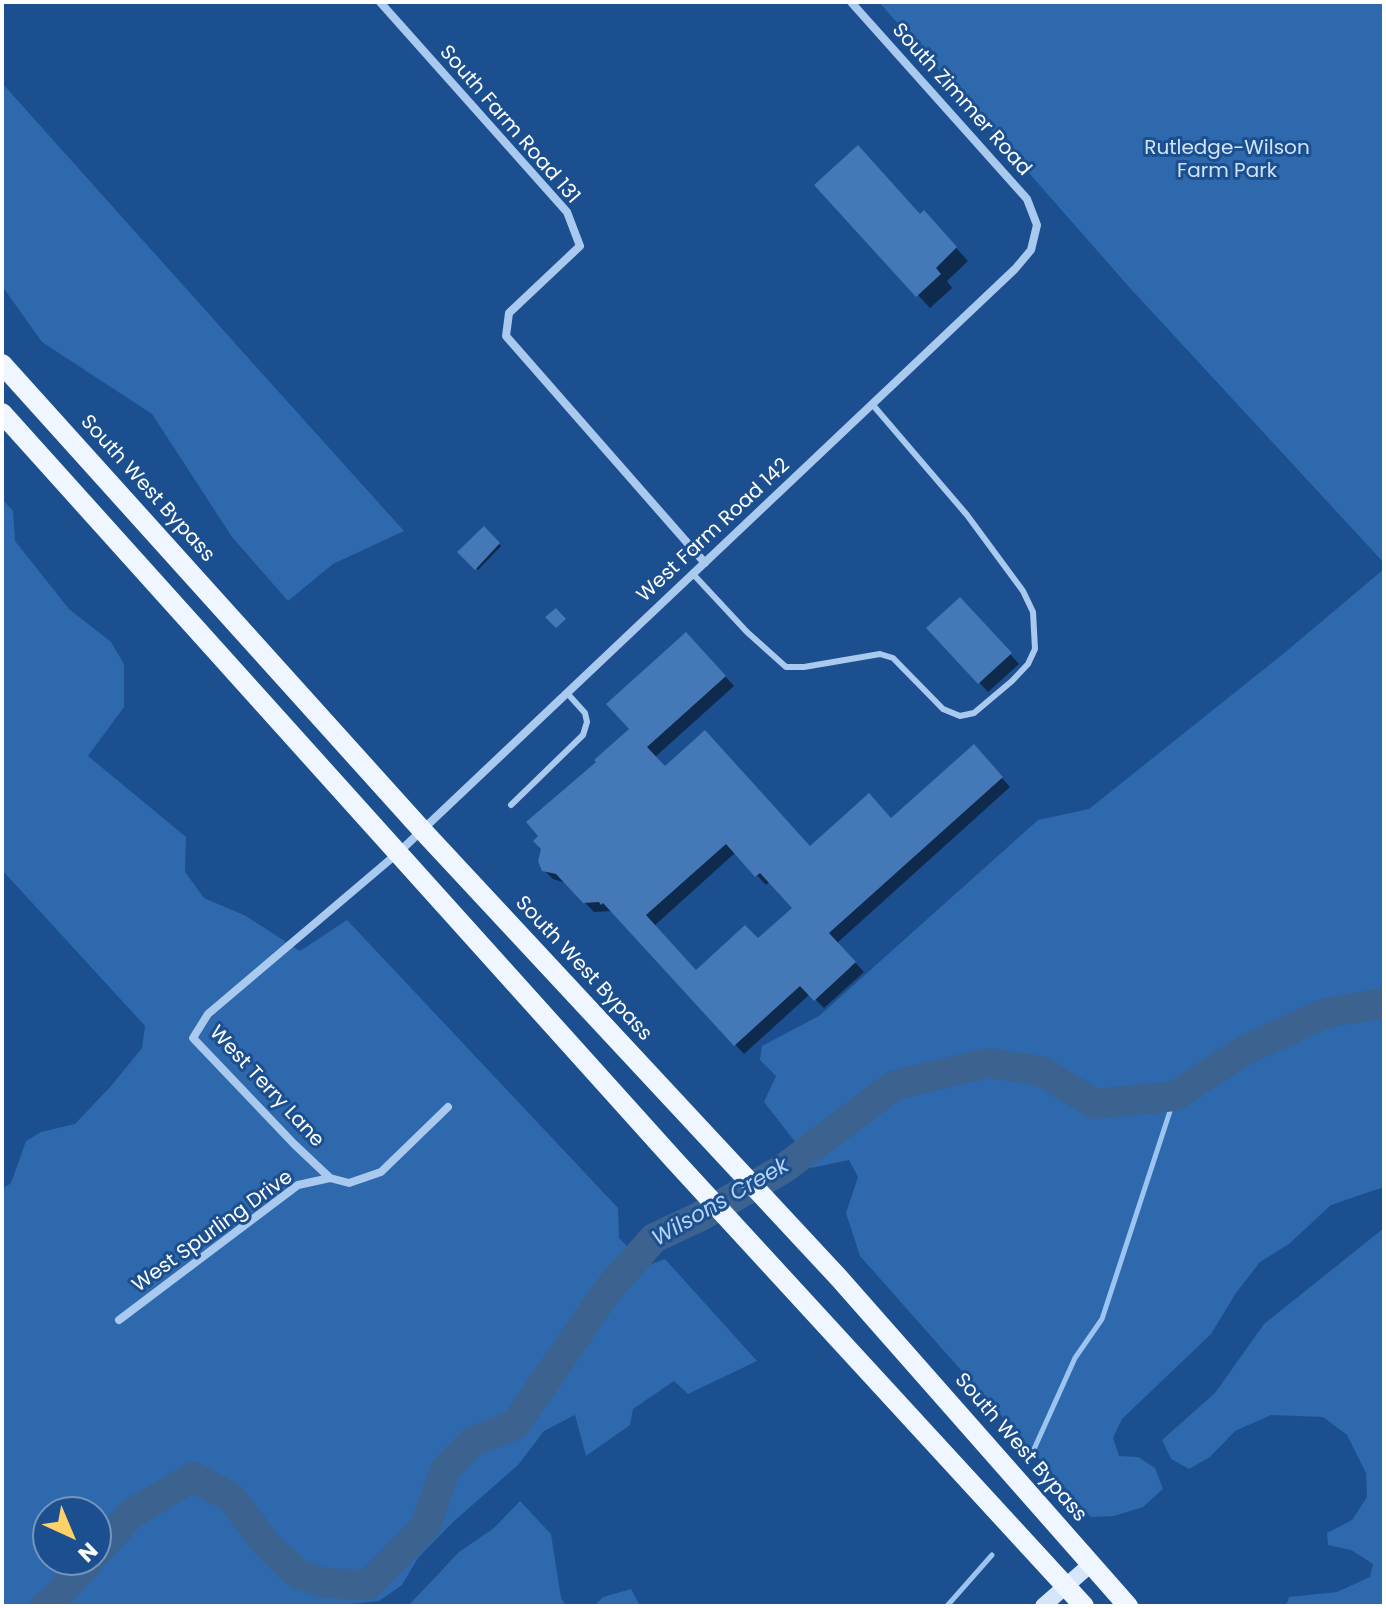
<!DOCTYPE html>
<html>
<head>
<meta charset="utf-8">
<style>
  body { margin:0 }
  #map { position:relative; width:1386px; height:1608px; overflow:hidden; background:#1b4f8f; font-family:Poppins,sans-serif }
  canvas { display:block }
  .frame { position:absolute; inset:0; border:4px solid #fff; pointer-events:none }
  .north { position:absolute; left:32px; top:1496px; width:80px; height:80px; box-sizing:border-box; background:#1b4f8f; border:2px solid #7695bc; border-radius:50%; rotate:136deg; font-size:22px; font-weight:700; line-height:32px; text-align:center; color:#fff }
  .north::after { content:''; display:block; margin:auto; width:28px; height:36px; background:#ffd166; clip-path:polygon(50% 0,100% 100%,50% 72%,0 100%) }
</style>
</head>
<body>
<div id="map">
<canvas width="1386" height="1608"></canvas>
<div class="frame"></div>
<div class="north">N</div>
</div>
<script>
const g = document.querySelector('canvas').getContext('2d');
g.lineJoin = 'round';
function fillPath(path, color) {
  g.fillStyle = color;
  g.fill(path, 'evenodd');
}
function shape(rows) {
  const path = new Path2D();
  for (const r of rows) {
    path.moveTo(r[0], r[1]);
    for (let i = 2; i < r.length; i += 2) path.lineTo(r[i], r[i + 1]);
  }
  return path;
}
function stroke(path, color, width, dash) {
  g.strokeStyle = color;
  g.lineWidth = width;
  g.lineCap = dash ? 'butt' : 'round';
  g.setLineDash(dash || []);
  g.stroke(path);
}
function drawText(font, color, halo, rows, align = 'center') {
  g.font = font + ' Poppins,sans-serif';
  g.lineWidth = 6;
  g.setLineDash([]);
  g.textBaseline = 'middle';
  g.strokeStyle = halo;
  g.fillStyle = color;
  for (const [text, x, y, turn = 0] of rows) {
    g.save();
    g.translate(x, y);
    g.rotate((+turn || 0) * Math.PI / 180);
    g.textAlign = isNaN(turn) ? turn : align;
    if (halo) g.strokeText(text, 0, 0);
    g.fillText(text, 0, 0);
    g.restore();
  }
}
fillPath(shape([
  [879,2,1384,2,1384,563,1129,287],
  [2,83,259,370,404,531,333,564,288,601,232,537,152,414,42,342,2,286],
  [2,499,13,511,15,541,69,609,111,642,124,664,124,707,88,756,186,837,185,872,204,898,246,916,300,951,347,920,618,1208,619,1238,646,1266,665,1259,757,1361,688,1394,674,1381,633,1409,630,1425,586,1456,575,1415,544,1431,518,1465,453,1522,418,1558,402,1585,379,1601,331,1606,2,1606,2,1189,11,1183,26,1141,41,1132,75,1124,111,1086,142,1048,145,1026,2,870],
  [48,1512,96,1512,96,1560,48,1560],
  [1384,569,1384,1187,1331,1205,1289,1244,1260,1262,1236,1293,1211,1334,1122,1419,1113,1438,1119,1456,1138,1457,1155,1468,1163,1489,1143,1507,1114,1516,1091,1517,860,1256,846,1213,858,1177,849,1160,811,1168,796,1143,764,1102,776,1076,760,1060,762,1046,819,1016,1038,820,1089,809,1283,654],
  [1384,1228,1384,1606,1286,1606,1289,1597,1337,1592,1370,1577,1373,1564,1351,1550,1328,1545,1327,1533,1352,1520,1367,1497,1366,1473,1347,1435,1323,1417,1271,1415,1235,1431,1210,1457,1189,1469,1171,1459,1162,1440,1215,1393,1264,1324],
  [520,1501,551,1534,561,1598,566,1606,408,1606,459,1552,494,1528],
  [631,1589,640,1606,594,1606,603,1597]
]), '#2e69ad');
fillPath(shape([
  [817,185,921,216,936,226,968,261,947,281,952,288,930,308],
  [484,528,501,546,478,570,460,552],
  [969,609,1019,664,988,692,929,628],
  [695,643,734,686,655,757,665,768,810,849,891,821,982,756,1010,787,837,943,864,972,824,1008,810,994,744,1054,613,911,594,912,566,883,553,879,543,869,598,763,632,729],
  [736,852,766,885,770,881,795,908,758,941,696,972,654,926]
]), '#0007');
stroke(shape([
  [1030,1458,1075,1358,1102,1319,1175,1096],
  [947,1606,992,1555]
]), '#9cc4f0', 5);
stroke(shape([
  [96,1553,131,1514,193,1477,231,1497,267,1545,298,1574,325,1583,368,1585,425,1527,445,1470,473,1441,515,1425,607,1291,654,1238,699,1217,783,1169,895,1085,988,1063,1041,1071,1095,1104,1175,1096,1245,1050,1326,1013,1384,1003],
  [45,1606,53,1601,90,1560]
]), '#3c6290', 30);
fillPath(shape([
  [858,145,920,214,924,210,957,247,936,268,941,274,916,297,814,185],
  [484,526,500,543,475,570,457,552],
  [960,597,1012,653,978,684,926,628],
  [556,608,566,619,556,628,545,617],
  [686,632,726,676,647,747,665,766,705,730,810,846,869,793,891,818,974,744,1003,777,829,933,856,962,814,1001,800,986,734,1046,603,903,601,905,599,902,583,903,556,874,542,871,538,861,541,849,533,841,538,836,526,822,596,762,594,760,629,729,606,704],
  [726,844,755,877,760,873,792,908,758,938,745,925,696,970,646,915]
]), '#4478b7');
stroke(shape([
  [693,574,747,632,786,667,804,667,880,654,893,658,943,709,960,716,974,713,1012,681,1028,664,1035,649,1033,612,1023,591,967,515,872,404],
  [511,805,583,735,587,722,585,713,567,693]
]), '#a9c9ee', 6);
stroke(shape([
  [380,2,567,212,580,246,509,313,506,336,705,563],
  [448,1107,381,1172,349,1183,330,1178,294,1144,193,1038,208,1014,399,852,1015,269,1031,250,1037,225,1027,199,851,2],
  [119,1320,298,1185,330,1178]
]), '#a9c9ee', 8);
stroke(shape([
  [1043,1606,1090,1565]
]), '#d6e6fa', 16);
stroke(shape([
  [2,364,422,830,839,1278,1128,1606],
  [2,413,675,1161,1084,1606]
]), '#f0f6ff', 20);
drawText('20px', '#fff', '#1b4f8f', [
  ["South Zimmer Road",961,100,48],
  ["South Farm Road 131",509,125,49],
  ["South West Bypass",147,489,48],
  ["West Farm Road 142",714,531,-43],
  ["South West Bypass",583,969,47],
  ["West Terry Lane",266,1087,47],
  ["West Spurling Drive",213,1232,-36],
  ["South West Bypass",1020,1448,49]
]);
drawText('20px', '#cfe3fa', '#1b4f8f', [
  ["Rutledge-Wilson",1227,149],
  ["Farm Park",1227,172]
]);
drawText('italic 22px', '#b5d3f5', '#1b4f8f', [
  ["Wilsons Creek",721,1203,-30]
]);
</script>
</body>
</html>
